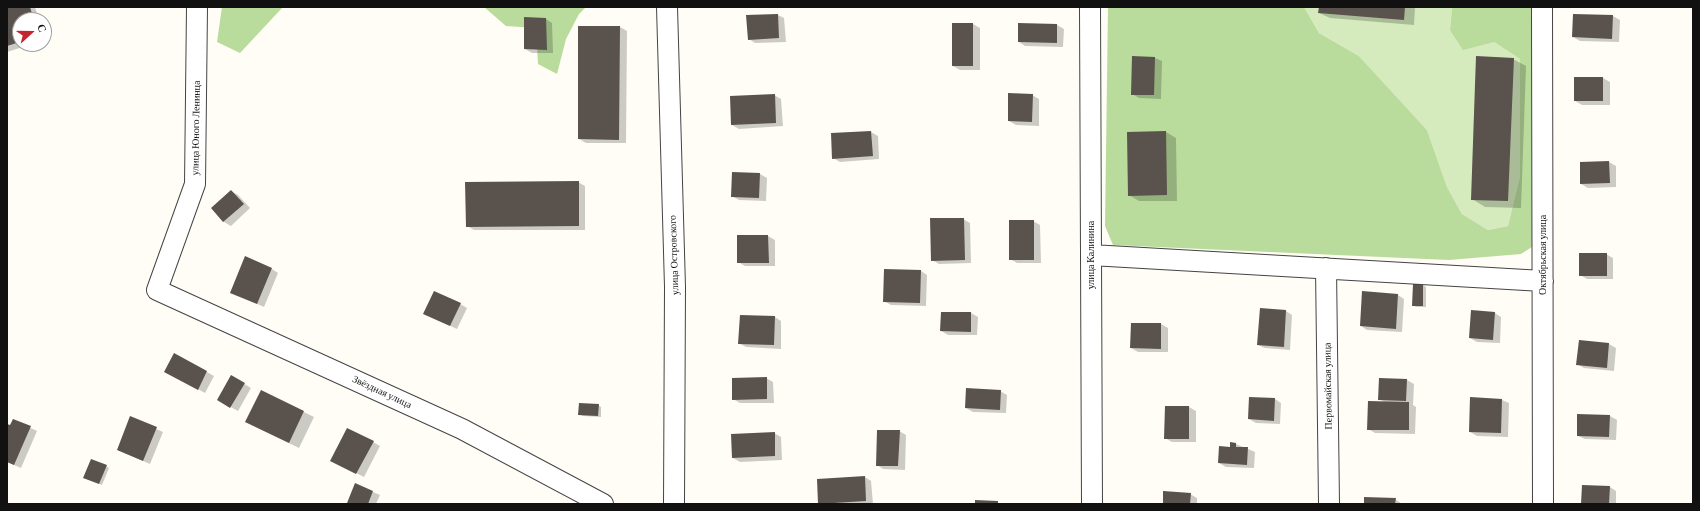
<!DOCTYPE html>
<html>
<head>
<meta charset="utf-8">
<style>
  body { margin:0 }
  #map { position:relative; width:1700px; height:511px; overflow:hidden; background:#fffdf5; font-family:"Crimson Pro",serif }
  canvas { display:block }
  .frame { position:absolute; inset:0; border:8px solid #111; pointer-events:none }
  .north { position:absolute; left:12px; top:12px; width:40px; height:40px; box-sizing:border-box; background:#fff; border:1px solid #a0a0a0; border-radius:50%; rotate:69deg; font-size:11px; font-weight:700; line-height:16px; text-align:center; color:#111 }
  .north::after { content:''; display:block; margin:auto; width:14px; height:18px; background:#c4262e; clip-path:polygon(50% 0,100% 100%,50% 72%,0 100%) }
</style>
</head>
<body>
<div id="map">
<canvas width="1700" height="511"></canvas>
<div class="frame"></div>
<div class="north">С</div>
</div>
<script>
const g = document.querySelector('canvas').getContext('2d');
g.lineJoin = 'round';
function fillPath(path, color) {
  g.fillStyle = color;
  g.fill(path, 'evenodd');
}
function shape(rows) {
  const path = new Path2D();
  for (const r of rows) {
    path.moveTo(r[0], r[1]);
    for (let i = 2; i < r.length; i += 2) path.lineTo(r[i], r[i + 1]);
  }
  return path;
}
function stroke(path, color, width, dash) {
  g.strokeStyle = color;
  g.lineWidth = width;
  g.lineCap = dash ? 'butt' : 'round';
  g.setLineDash(dash || []);
  g.stroke(path);
}
function drawText(font, color, halo, rows, align = 'center') {
  g.font = font + ' "Crimson Pro",serif';
  g.lineWidth = 4;
  g.setLineDash([]);
  g.textBaseline = 'middle';
  g.strokeStyle = halo;
  g.fillStyle = color;
  for (const [text, x, y, turn = 0] of rows) {
    g.save();
    g.translate(x, y);
    g.rotate((+turn || 0) * Math.PI / 180);
    g.textAlign = isNaN(turn) ? turn : align;
    if (halo) g.strokeText(text, 0, 0);
    g.fillText(text, 0, 0);
    g.restore();
  }
}
fillPath(shape([
  [1304,7,1452,7,1450,30,1494,42,1520,59,1520,176,1508,226,1488,230,1462,214,1447,187,1427,130,1359,56,1319,33]
]), '#d5ebbd');
fillPath(shape([
  [222,7,283,7,240,53,217,42],
  [484,7,586,7,579,14,566,39,557,74,538,64,536,28,506,26],
  [1108,7,1304,7,1319,33,1359,56,1427,130,1447,187,1462,214,1488,230,1508,226,1520,176,1520,59,1494,42,1463,50,1450,30,1452,7,1537,7,1535,245,1521,254,1449,260,1113,245,1105,226]
]), '#b9dc9c');
fillPath(shape([
  [35,7,39,20,20,20,20,44,32,44,7,52,7,8],
  [1320,7,1415,7,1414,25,1330,18,1319,13],
  [778,15,784,18,786,42,755,43,749,39],
  [1613,16,1620,20,1619,42,1580,41,1573,37],
  [546,19,552,23,553,53,532,53,525,49],
  [953,24,973,24,980,28,980,70,960,70,953,66],
  [1057,25,1064,29,1063,47,1025,46,1019,42],
  [620,27,627,31,626,143,586,143,579,139],
  [1155,58,1162,61,1161,99,1139,98,1132,94],
  [1513,59,1526,66,1521,208,1485,207,1472,199],
  [1603,78,1610,82,1610,105,1582,105,1575,101],
  [774,95,781,99,783,126,739,129,732,125],
  [1032,95,1039,99,1039,126,1016,125,1009,121],
  [871,132,878,136,879,159,840,162,833,158],
  [1166,132,1176,138,1177,201,1139,201,1129,195],
  [1609,162,1616,166,1616,187,1588,188,1581,184],
  [733,173,760,174,767,178,766,201,739,200,732,196],
  [578,182,585,186,585,230,474,230,467,226],
  [231,191,238,195,250,208,231,226,224,222,212,208],
  [963,219,970,223,971,263,939,264,932,260],
  [1033,221,1040,225,1041,263,1017,263,1010,259],
  [738,236,768,236,775,240,775,266,745,266,738,262],
  [1606,254,1613,258,1613,279,1587,279,1580,275],
  [272,269,278,273,264,307,231,292],
  [921,271,927,275,926,306,891,305,884,301],
  [1414,285,1423,285,1426,287,1426,307,1416,307,1413,305],
  [1398,295,1404,299,1402,332,1367,330,1361,326],
  [460,304,467,308,457,329,431,317],
  [1286,311,1292,315,1290,350,1265,348,1258,345],
  [971,313,978,317,977,335,948,335,941,331],
  [1495,313,1501,317,1500,343,1477,342,1470,338],
  [775,317,781,321,781,349,746,347,739,343],
  [1132,324,1161,324,1168,328,1168,352,1138,352,1131,348],
  [1580,341,1609,344,1616,348,1614,371,1584,368,1577,364],
  [174,354,214,376,205,393,172,375],
  [231,376,251,388,238,411,218,400],
  [766,378,773,382,774,403,740,403,733,399],
  [1380,379,1407,380,1414,384,1413,405,1416,407,1415,434,1375,433,1368,429,1385,402,1379,399],
  [261,391,314,417,299,448,256,427],
  [1000,391,1007,395,1006,413,973,412,966,408],
  [1471,398,1502,400,1509,403,1508,437,1477,436,1470,432],
  [1275,399,1281,403,1280,424,1256,423,1249,419],
  [598,405,601,407,601,417,583,416,579,414],
  [1189,407,1196,411,1196,442,1172,442,1165,438],
  [1610,416,1617,420,1616,440,1585,439,1578,436],
  [131,418,163,432,150,464,118,450],
  [14,420,37,431,21,468,7,462,7,425,11,427],
  [899,431,906,435,905,470,883,469,877,465],
  [774,433,781,437,782,460,740,462,733,458],
  [373,442,380,446,364,477,338,464],
  [1231,443,1236,444,1255,452,1254,468,1226,467,1219,463,1231,448],
  [106,466,109,468,102,485,88,479],
  [865,477,871,481,873,504,819,504],
  [1610,487,1616,491,1616,504,1582,504],
  [373,492,380,495,376,504,350,504,348,503],
  [1190,494,1197,498,1197,504,1164,504],
  [1395,499,1402,504,1365,504]
]), '#0003');
fillPath(shape([
  [7,7,30,7,34,20,20,20,20,42,7,46],
  [1319,7,1405,7,1404,20,1318,13],
  [778,14,779,38,748,40,746,15],
  [1573,14,1613,15,1612,39,1572,37],
  [524,17,546,18,547,50,524,49],
  [952,23,973,23,973,66,952,66],
  [1018,23,1057,24,1057,43,1018,42],
  [578,26,620,26,619,140,578,139],
  [1132,56,1155,57,1154,95,1131,95],
  [1476,56,1514,58,1508,201,1471,200],
  [1574,77,1603,77,1603,101,1574,101],
  [1008,93,1033,94,1032,122,1008,121],
  [775,94,776,123,731,125,730,96],
  [871,131,873,156,832,159,831,133],
  [1166,131,1167,195,1128,196,1127,132],
  [1609,161,1610,183,1580,184,1580,162],
  [732,172,760,173,759,198,731,197],
  [579,181,579,226,466,227,465,182],
  [231,190,244,204,223,222,211,208],
  [930,218,964,218,965,260,931,261],
  [1009,220,1034,220,1034,260,1009,260],
  [737,235,768,235,769,263,737,263],
  [1579,253,1607,253,1607,276,1579,276],
  [245,256,272,268,257,304,230,293],
  [884,269,921,270,920,303,883,302],
  [1413,284,1423,284,1423,306,1412,306],
  [434,291,461,303,450,326,423,314],
  [1362,291,1398,294,1396,329,1360,326],
  [1260,308,1286,310,1284,347,1257,345],
  [1471,310,1495,312,1493,340,1469,338],
  [941,312,971,312,971,332,940,331],
  [740,315,775,316,774,345,738,344],
  [1131,323,1161,323,1161,349,1130,348],
  [1579,340,1609,343,1607,368,1576,365],
  [174,353,207,371,198,390,164,372],
  [231,375,245,383,230,408,217,400],
  [767,377,767,399,732,400,732,378],
  [1379,378,1407,379,1406,401,1378,400],
  [966,388,1001,390,1000,410,965,408],
  [261,390,304,411,289,443,245,422],
  [1249,397,1275,398,1274,421,1248,419],
  [1470,397,1502,399,1501,433,1469,432],
  [1368,401,1409,402,1409,430,1367,430],
  [579,403,599,404,598,416,578,415],
  [1165,406,1189,406,1189,439,1164,439],
  [1577,414,1610,415,1609,437,1577,436],
  [130,416,157,427,143,461,117,450],
  [13,419,31,426,14,465,7,462,7,424,10,425],
  [347,428,374,441,356,474,330,461],
  [877,430,900,430,898,466,876,466],
  [775,432,775,456,732,458,731,434],
  [1230,442,1236,443,1236,447,1248,447,1247,465,1218,463,1219,446,1230,447],
  [91,459,107,465,99,484,83,478],
  [865,476,866,501,818,504,817,479],
  [355,483,373,491,368,504,347,503],
  [1582,485,1610,486,1609,504,1581,504],
  [1163,491,1191,493,1190,504,1163,504],
  [1364,497,1396,498,1395,504,1364,504],
  [975,500,998,501,998,504,975,504]
]), '#5a524d');
const minor = shape([
  [197,7,195,184,157,290,462,429,603,504],
  [667,7,675,287,674,504],
  [1090,7,1092,504],
  [1542,7,1543,504],
  [1091,255,1543,281],
  [1326,268,1329,504]
]);
stroke(minor, '#444', 22);
stroke(minor, '#fff', 20);
drawText('10px', '#111', '#fff', [
  ["улица Юного Ленинца",196,128,-89],
  ["улица Островского",674,255,-92],
  ["улица Калинина",1091,255,-90],
  ["Октябрьская улица",1543,255,-90],
  ["Первомайская улица",1328,386,-91],
  ["Звёздная улица",382,392,25]
]);
</script>
</body>
</html>
